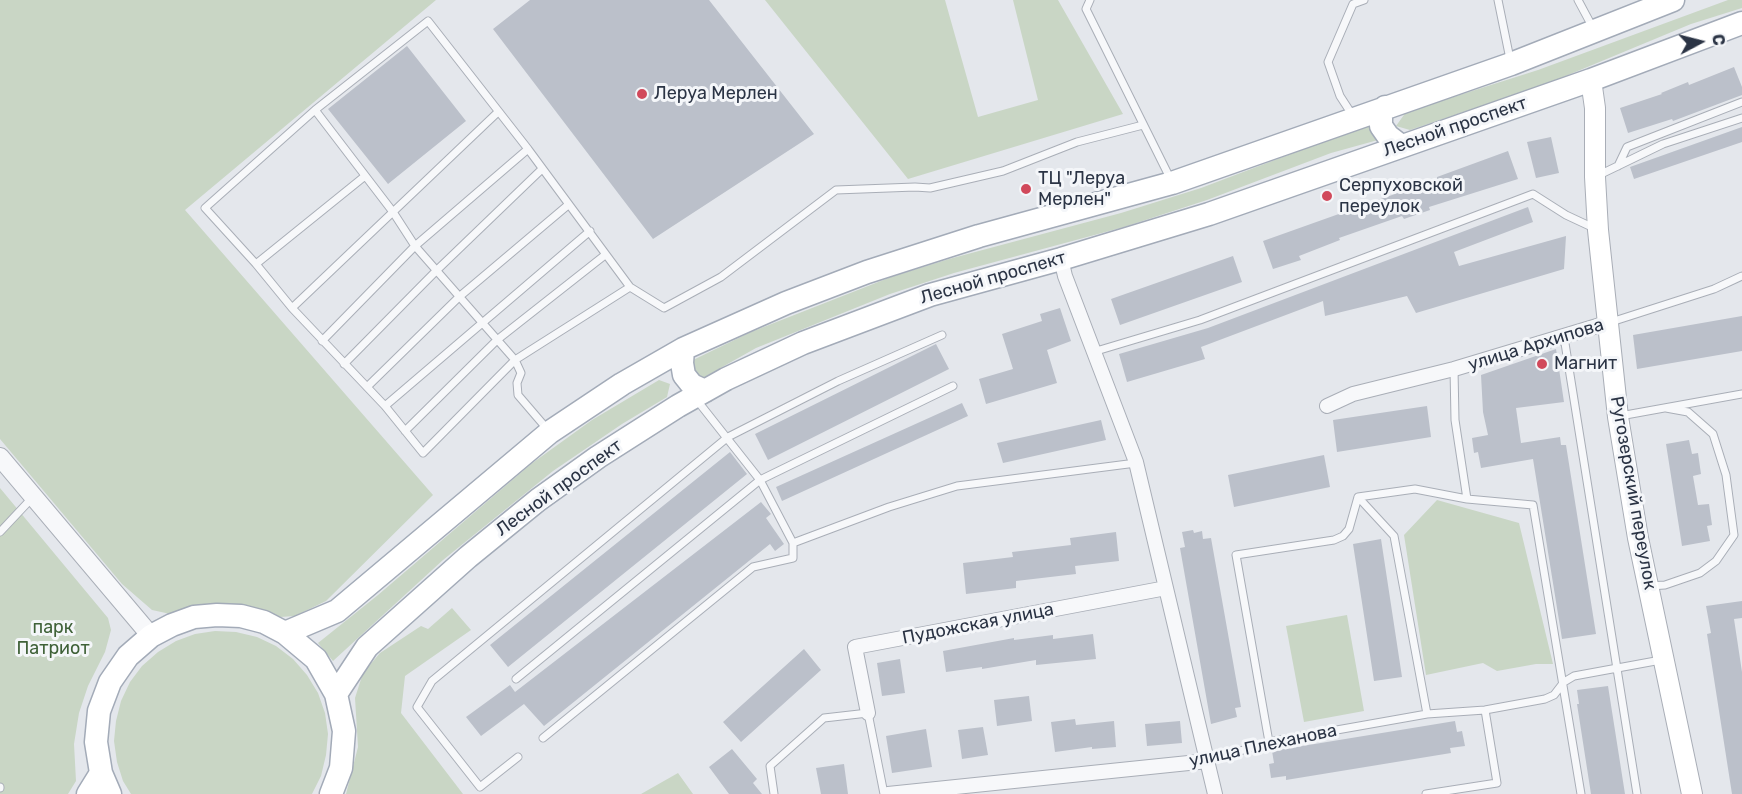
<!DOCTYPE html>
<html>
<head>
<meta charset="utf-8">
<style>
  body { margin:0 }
  #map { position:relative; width:1742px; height:794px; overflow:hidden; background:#e4e7ec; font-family:Rubik,sans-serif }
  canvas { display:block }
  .north { position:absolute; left:1670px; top:12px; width:60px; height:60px; -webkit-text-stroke:4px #f4f6f9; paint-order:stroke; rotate:83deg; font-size:16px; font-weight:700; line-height:24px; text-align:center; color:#2b3445 }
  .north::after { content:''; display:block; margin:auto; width:21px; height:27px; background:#2b3445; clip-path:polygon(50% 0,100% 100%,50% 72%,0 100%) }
</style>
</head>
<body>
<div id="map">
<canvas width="1742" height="794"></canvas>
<div class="north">С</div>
</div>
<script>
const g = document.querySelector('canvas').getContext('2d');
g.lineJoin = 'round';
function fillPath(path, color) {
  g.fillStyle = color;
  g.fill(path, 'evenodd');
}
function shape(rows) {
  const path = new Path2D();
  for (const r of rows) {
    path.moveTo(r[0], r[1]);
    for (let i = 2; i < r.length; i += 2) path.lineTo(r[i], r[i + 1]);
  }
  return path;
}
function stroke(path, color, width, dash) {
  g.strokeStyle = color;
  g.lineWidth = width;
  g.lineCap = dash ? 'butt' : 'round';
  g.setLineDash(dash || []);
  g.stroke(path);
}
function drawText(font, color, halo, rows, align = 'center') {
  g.font = font + ' Rubik,sans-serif';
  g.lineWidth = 6;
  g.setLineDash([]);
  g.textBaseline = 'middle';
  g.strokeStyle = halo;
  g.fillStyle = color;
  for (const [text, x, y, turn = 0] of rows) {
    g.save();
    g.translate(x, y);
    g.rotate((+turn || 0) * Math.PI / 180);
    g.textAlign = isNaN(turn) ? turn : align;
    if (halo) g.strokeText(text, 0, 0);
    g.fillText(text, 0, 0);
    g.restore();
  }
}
fillPath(shape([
  [0,0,436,0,185,210,433,495,326,601,295,616,280,617,247,607,175,615,152,610,122,584,0,439],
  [765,0,945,0,978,117,1038,100,1013,0,1058,0,1123,114,908,179],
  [1728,0,1742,0,1742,8,1691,24,1544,85,1410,130,1396,126,1406,112,1538,70],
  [1375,122,1378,140,1331,153,1207,200,1124,227,954,273,890,294,756,348,701,379,690,366,693,360,751,332,891,277,949,259,1121,213,1201,188],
  [659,380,670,384,667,397,622,424,553,471,443,560,333,661,318,643,378,595,531,464,592,420],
  [0,488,108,618,111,630,105,652,88,686,79,713,74,744,76,781,68,794,0,794],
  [1437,500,1519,523,1553,664,1536,664,1497,671,1483,663,1426,675,1404,535],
  [452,608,471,630,405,676,401,713,463,794,346,794,358,747,355,698,363,673,380,653,421,626,428,629],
  [1347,615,1364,711,1304,722,1286,626],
  [215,631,236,632,257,637,276,646,293,659,307,675,318,693,325,713,328,734,326,755,321,776,312,794,131,794,123,781,117,762,114,741,116,721,121,701,130,682,142,666,158,652,176,641,195,634],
  [678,773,693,794,641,794]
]), '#c9d6c5');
fillPath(shape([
  [530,0,709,0,814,134,653,239,493,29],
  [407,46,466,121,388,184,328,109],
  [1734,67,1742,87,1742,95,1673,121,1672,119,1628,133,1620,108,1662,94,1661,93,1688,82,1689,85],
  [1742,127,1742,142,1634,179,1630,167],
  [1551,137,1559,173,1536,178,1527,142],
  [1508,151,1518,179,1429,207,1430,210,1404,219,1402,216,1339,238,1340,240,1299,256,1301,260,1273,269,1263,241,1437,179,1437,177],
  [1528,207,1533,222,1454,252,1459,266,1566,236,1564,269,1416,313,1407,296,1325,316,1323,301,1201,347,1205,359,1127,382,1119,354,1208,328],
  [1233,256,1242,282,1120,325,1111,299],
  [1060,308,1071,341,1047,350,1057,383,986,404,979,379,1013,369,1002,334,1042,321,1040,314],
  [1742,316,1742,351,1637,369,1633,335],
  [936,344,949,369,768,460,755,434],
  [1556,349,1564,402,1516,408,1521,443,1560,437,1561,445,1566,445,1596,634,1562,639,1533,459,1481,468,1478,452,1474,453,1472,438,1488,435,1483,412,1481,375],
  [962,403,968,416,782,501,776,487],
  [1427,406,1431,437,1337,452,1333,420],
  [1101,420,1106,440,1003,463,997,443],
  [1689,440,1692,454,1698,453,1701,474,1693,476,1698,505,1709,504,1712,525,1707,526,1710,541,1682,546,1666,444],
  [730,452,747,474,508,667,490,645],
  [1324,455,1330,487,1234,507,1228,475],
  [761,502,771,514,766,518,784,544,775,551,770,544,544,726,524,704,481,736,466,717,510,685,515,692],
  [1193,530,1194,533,1202,531,1203,539,1211,538,1241,707,1235,708,1237,717,1211,724,1180,548,1185,547,1182,532],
  [1116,532,1119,561,1075,566,1076,574,1016,581,1016,588,966,594,963,563,1013,557,1012,552,1071,545,1070,538],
  [1381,539,1402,677,1374,681,1353,544],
  [1742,601,1742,618,1734,619,1742,672,1742,794,1732,794,1707,634,1711,633,1706,606],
  [1093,634,1096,659,1036,665,1036,660,982,669,982,667,946,672,943,651,1014,638,1014,640,1053,635,1053,639],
  [804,649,821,670,741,742,723,722],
  [900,659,905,693,882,696,877,663],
  [1608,686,1625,794,1591,794,1577,704,1579,704,1577,690],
  [1029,696,1032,721,997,726,994,700],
  [1075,719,1076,725,1114,721,1116,747,1092,749,1092,747,1055,752,1051,722],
  [1180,721,1182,743,1147,746,1145,724],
  [1455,721,1457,732,1462,731,1465,746,1450,748,1451,753,1286,780,1286,776,1271,778,1269,764,1274,763,1272,751],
  [983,727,988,755,962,759,958,730],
  [926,729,932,767,892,773,886,736],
  [732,749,757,779,753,783,762,794,729,794,709,767],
  [844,764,848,794,821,794,816,768]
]), '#bbc0ca');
const service = shape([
  [1090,0,1086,9,1171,180],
  [1498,0,1510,59],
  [1578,0,1593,28],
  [428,21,528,149,630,287,515,360,423,453,385,406,292,308,256,264,205,208,315,110,428,21],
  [315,110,393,212,415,246,515,360,521,373,517,383,518,395,548,430],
  [1353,116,1340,96,1328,62,1353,4,1364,0],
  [1618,166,1627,147,1742,102],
  [1597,176,1663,144,1742,118],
  [256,264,365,176],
  [630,287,664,308,721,277,836,190,915,187,930,188,1003,171,1077,142,1143,125],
  [292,308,498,112],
  [1608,323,1714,289,1742,276],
  [1564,337,1637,794],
  [322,341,415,246,528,149],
  [1093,352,1200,320,1533,194,1566,215,1596,229],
  [344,364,437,270,542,169],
  [1454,369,1455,420,1467,499],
  [367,387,459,297,568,205],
  [385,406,590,231],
  [1620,416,1742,394],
  [405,431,497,340,605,255],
  [0,532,32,498],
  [793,543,889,507,957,486,1136,463],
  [1649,586,1665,585,1700,573,1716,561,1734,535,1726,475,1713,434,1688,412,1666,408],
  [516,679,760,480,953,386],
  [1427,714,1394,536,1358,497,1415,489,1467,499,1533,505,1581,794],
  [543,738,753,567,793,558,793,543,760,480,696,399],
  [1269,742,1236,555,1334,540,1343,536,1349,529,1358,497],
  [518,757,480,787,417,707,432,681,728,437,838,381,942,335],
  [1208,761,1269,742,1427,714,1485,710,1545,699,1554,695,1564,682,1574,676,1661,660],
  [0,787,0,788],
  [774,794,770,766,824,718,868,713,884,794],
  [1426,794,1497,783,1485,710]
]);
const minor = shape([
  [1061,259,1065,276,1136,462,1215,794],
  [1327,406,1353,394,1454,369,1607,323],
  [868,713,855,647,1166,588],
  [888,794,1208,761]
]);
const tertiary = shape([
  [0,457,151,636]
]);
const secondary = shape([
  [1591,80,1595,108,1595,177,1598,230,1618,417,1638,538,1692,794]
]);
const primary = shape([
  [1385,107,1381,114,1381,126,1388,136,1401,146],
  [683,349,682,363,684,375,692,385,705,391],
  [285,633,337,611,550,432,622,384,683,349,786,303,867,272,979,236,1172,183,1511,64,1673,0],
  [336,694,367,647,468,557,538,500,598,457,678,406,726,379,803,343,930,295,1061,259,1209,214,1591,80,1742,23],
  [88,794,101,773],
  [110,794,101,773,96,742,99,711,110,682,128,656,151,636,172,625,194,617,217,615,241,616,264,622,285,633,316,659,336,694,344,731,341,768,331,794]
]);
stroke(service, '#a9aeb7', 9);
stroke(minor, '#a9aeb7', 16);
stroke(tertiary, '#a9aeb7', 20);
stroke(secondary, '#a9aeb7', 22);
stroke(primary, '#a3abb8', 25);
stroke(service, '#f7f8fa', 7);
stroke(minor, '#f7f8fa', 14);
stroke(tertiary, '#f7f8fa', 18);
stroke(secondary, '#fff', 20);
stroke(primary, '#fff', 22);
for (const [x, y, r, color] of [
  [642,94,6,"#d1495b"],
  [1026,189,6,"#d1495b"],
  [1327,196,6,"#d1495b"],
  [1542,364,6,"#d1495b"]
]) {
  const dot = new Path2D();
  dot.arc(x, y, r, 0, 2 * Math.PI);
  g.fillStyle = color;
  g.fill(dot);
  stroke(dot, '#f4f6f9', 2);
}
drawText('18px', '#2b3445', '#f4f6f9', [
  ["Леруа Мерлен",654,94],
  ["ТЦ \"Леруа",1038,179],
  ["Мерлен\"",1038,200],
  ["Серпуховской",1339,186],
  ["переулок",1339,207],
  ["Магнит",1554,364]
], 'left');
drawText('18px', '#2b3445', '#f4f6f9', [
  ["Лесной проспект",1455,127,-19],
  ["Лесной проспект",993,278,-16],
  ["улица Архипова",1536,345,-17],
  ["Лесной проспект",559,488,-36],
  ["Ругозерский переулок",1633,493,80],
  ["Пудожская улица",978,624,-11],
  ["улица Плеханова",1263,746,-12]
]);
drawText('18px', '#3f6138', '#f4f6f9', [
  ["парк",53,628],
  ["Патриот",53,649]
]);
</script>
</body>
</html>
